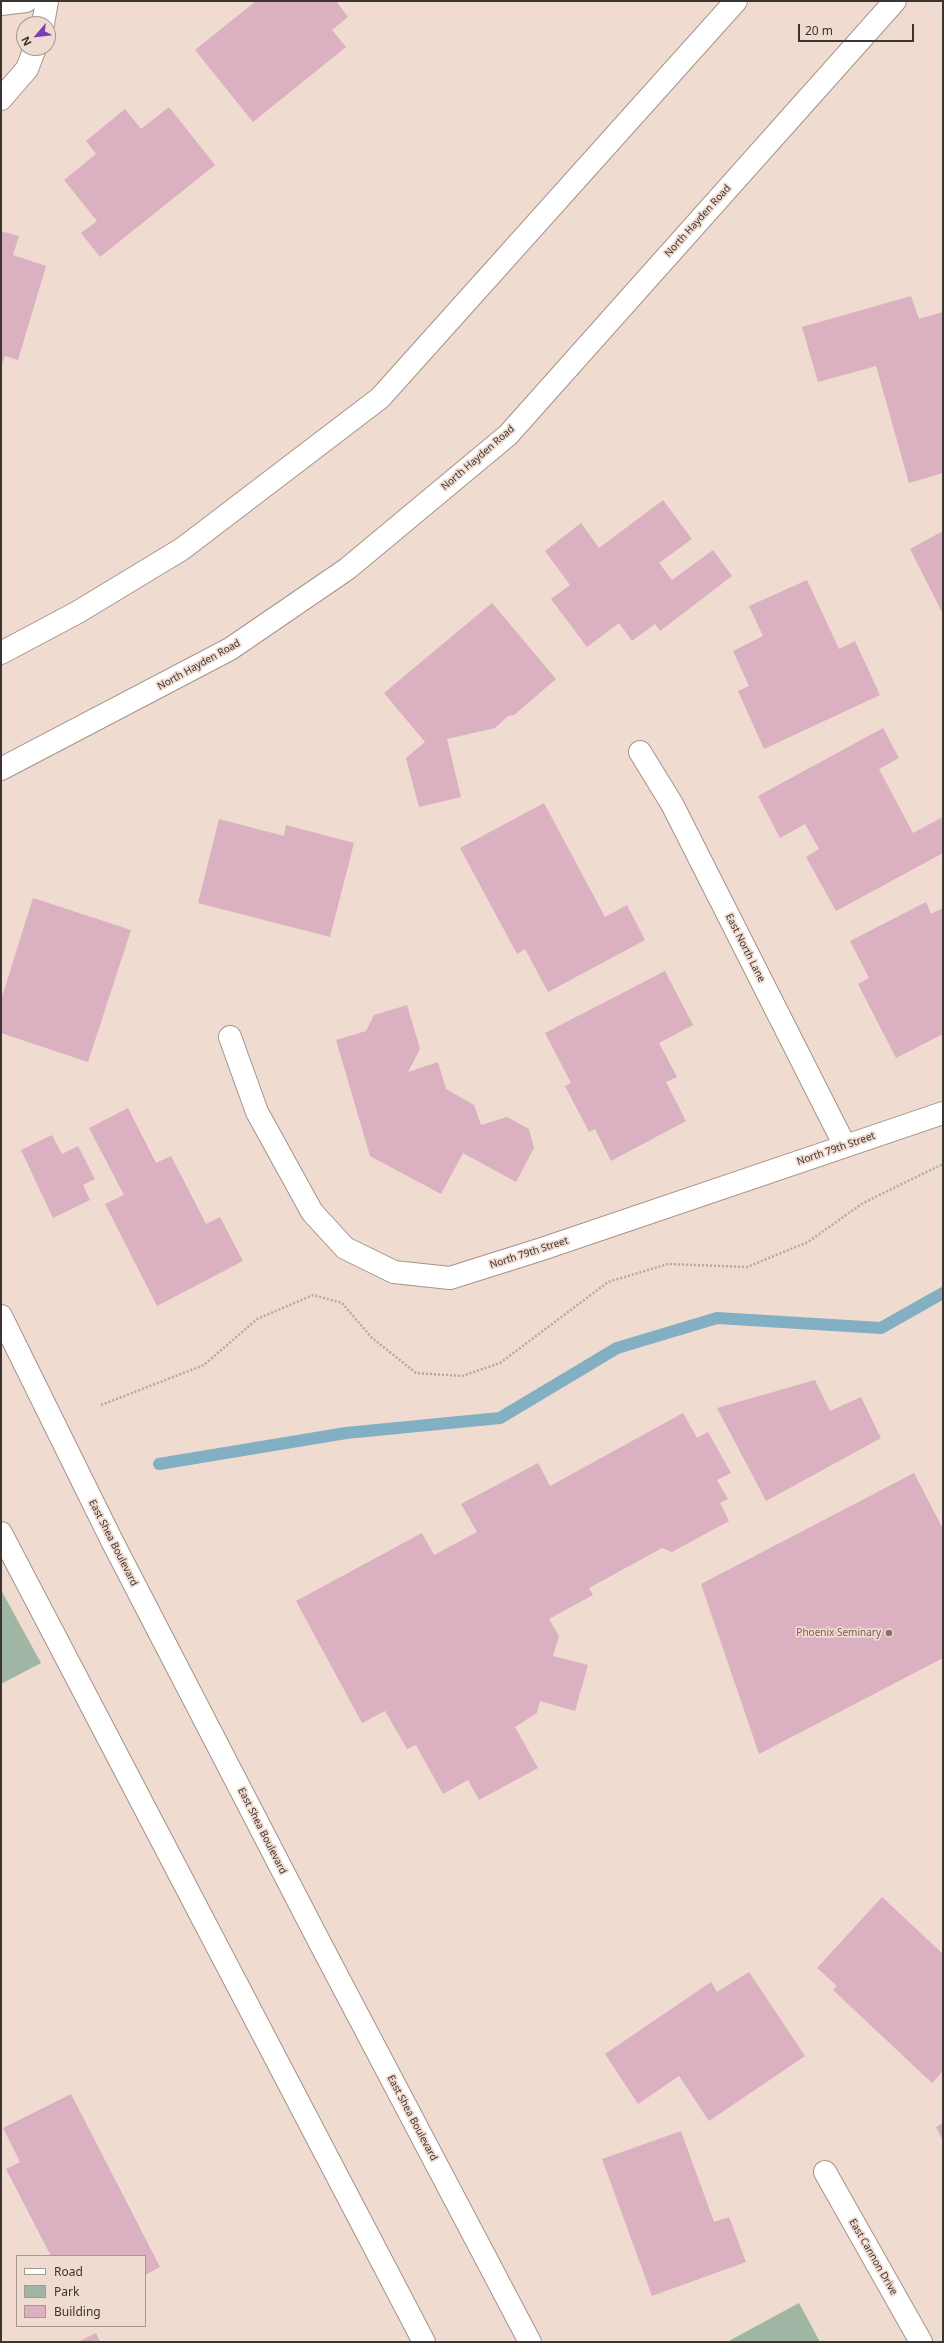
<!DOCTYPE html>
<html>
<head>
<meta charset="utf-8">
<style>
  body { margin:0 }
  #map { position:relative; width:944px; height:2343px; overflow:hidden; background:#efdbd0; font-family:"Noto Sans",sans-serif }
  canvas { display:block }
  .frame { position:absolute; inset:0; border:2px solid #3c3430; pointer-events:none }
  .legend { position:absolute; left:16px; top:2255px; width:130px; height:72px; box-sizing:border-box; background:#efdbd0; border:1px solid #a79890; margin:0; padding:5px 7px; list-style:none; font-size:12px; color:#3c3430 }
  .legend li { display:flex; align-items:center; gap:8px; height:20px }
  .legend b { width:20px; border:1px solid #a79890 }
  .north { position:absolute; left:16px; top:16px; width:40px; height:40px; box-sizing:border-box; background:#efdbd0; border:1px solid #a79890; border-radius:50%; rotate:242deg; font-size:11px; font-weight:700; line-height:16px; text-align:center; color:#3c3430 }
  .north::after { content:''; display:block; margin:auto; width:14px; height:18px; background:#793fb5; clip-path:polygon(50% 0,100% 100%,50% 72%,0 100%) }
  .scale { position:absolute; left:798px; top:24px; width:116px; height:18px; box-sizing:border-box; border:2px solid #3c3430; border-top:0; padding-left:5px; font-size:12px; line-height:14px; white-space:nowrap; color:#3c3430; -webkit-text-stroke:3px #efdbd0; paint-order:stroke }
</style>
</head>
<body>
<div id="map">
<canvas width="944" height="2343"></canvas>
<div class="frame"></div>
<ul class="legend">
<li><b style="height:5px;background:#fff"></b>Road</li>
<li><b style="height:11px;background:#9eb6a3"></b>Park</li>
<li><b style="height:11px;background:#dbb0c1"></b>Building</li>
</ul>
<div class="north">N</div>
<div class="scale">20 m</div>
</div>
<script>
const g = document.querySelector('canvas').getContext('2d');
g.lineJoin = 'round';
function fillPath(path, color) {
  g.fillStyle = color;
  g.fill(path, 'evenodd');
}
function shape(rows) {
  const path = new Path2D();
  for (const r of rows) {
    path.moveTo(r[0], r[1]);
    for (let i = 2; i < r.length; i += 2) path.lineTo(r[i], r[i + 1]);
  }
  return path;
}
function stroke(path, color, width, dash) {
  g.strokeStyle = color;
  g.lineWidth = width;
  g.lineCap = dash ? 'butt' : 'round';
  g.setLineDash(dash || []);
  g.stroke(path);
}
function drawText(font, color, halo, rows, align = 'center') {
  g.font = font + ' "Noto Sans",sans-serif';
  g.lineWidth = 3.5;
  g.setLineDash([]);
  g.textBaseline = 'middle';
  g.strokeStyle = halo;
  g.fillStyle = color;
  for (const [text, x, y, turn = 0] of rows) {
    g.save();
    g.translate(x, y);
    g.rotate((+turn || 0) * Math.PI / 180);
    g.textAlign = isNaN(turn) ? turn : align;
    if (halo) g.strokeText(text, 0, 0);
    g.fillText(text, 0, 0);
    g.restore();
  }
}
fillPath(shape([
  [1,1590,41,1663,1,1684],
  [799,2303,820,2342,727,2342]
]), '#9eb6a3');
stroke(shape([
  [159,1464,346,1433,500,1418,617,1348,717,1318,881,1328,943,1293]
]), '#82b0c2', 12);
fillPath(shape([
  [256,1,336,1,348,17,332,30,346,47,253,122,195,50],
  [169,107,215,165,100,257,81,233,97,221,64,180,96,154,86,141,125,109,141,129],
  [1,231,19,236,13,255,46,266,18,360,5,356,1,368],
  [911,296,919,319,943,312,943,473,909,483,876,366,818,382,802,327],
  [663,500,692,539,659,563,672,580,713,550,732,576,660,631,655,624,632,641,619,623,587,647,551,599,570,585,545,551,581,523,599,548],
  [943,531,943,614,910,549],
  [807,580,839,649,855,641,880,695,764,749,738,691,749,686,733,651,763,636,749,606],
  [492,603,556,679,514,715,508,716,495,728,447,739,461,797,419,807,406,758,425,742,384,693],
  [883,728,899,758,879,769,913,833,943,817,943,853,836,911,806,857,819,849,805,824,780,838,758,796],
  [544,803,605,917,627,905,645,940,548,992,525,949,517,954,460,848],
  [219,819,284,836,286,825,354,843,330,937,198,903],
  [33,898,131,930,88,1062,1,1033,1,1000],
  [926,902,931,914,943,908,943,1034,896,1058,858,984,869,978,850,941],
  [665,971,693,1025,659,1043,677,1077,666,1082,686,1121,611,1161,595,1129,589,1132,565,1086,571,1083,545,1033],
  [407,1005,420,1049,408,1072,438,1062,446,1089,474,1105,481,1125,507,1117,529,1129,534,1148,516,1182,463,1153,441,1194,370,1156,336,1040,366,1031,374,1015],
  [128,1108,156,1163,171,1156,206,1224,220,1217,243,1261,157,1306,105,1204,124,1195,89,1128],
  [52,1135,62,1154,78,1146,95,1179,83,1185,90,1200,53,1218,21,1150],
  [815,1380,830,1411,861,1397,881,1438,766,1501,717,1408],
  [683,1413,697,1438,708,1432,731,1473,717,1480,728,1499,720,1503,729,1521,672,1552,662,1548,589,1588,593,1595,549,1619,559,1636,553,1656,588,1665,575,1711,540,1701,537,1713,515,1727,538,1768,479,1800,468,1780,443,1794,416,1745,407,1749,385,1711,362,1723,296,1601,422,1533,434,1555,477,1532,461,1504,538,1463,550,1486],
  [914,1473,943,1529,943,1658,759,1754,701,1584],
  [882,1897,943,1954,943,2071,932,2083,833,1990,837,1986,817,1968],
  [749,1972,805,2056,709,2121,679,2076,638,2104,605,2054,711,1982,717,1992],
  [71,2094,160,2267,145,2275,145,2256,51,2256,6,2169,20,2162,3,2128],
  [943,2123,943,2141,936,2127],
  [681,2131,714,2222,729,2217,746,2262,652,2296,602,2159],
  [96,2333,100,2342,78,2342]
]), '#dbb0c1');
const minor = shape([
  [1,4,26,1],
  [43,24,47,1],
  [1,99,27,69,35,48],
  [640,752,672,804,845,1146],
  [230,1037,257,1112,312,1212,345,1248,394,1272,450,1278,542,1249,943,1113],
  [825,2172,921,2342]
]);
const secondary = shape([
  [1,653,78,612,182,549,380,398,736,1],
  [1,769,230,649,347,569,508,435,895,1]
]);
const primary = shape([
  [1,1316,112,1541,321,1945,530,2342],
  [1,1533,424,2342]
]);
stroke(minor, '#a69389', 24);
stroke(secondary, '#a69389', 24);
stroke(primary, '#a69389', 24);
stroke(shape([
  [101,1405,204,1365,257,1319,313,1295,342,1303,371,1337,416,1373,462,1376,500,1363,608,1282,668,1264,747,1267,808,1242,863,1203,943,1164]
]), '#b9a89f', 2.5, [2, 2]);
stroke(minor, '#fff', 22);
stroke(secondary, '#fff', 22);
stroke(primary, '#fff', 22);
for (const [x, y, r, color] of [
  [889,1633,4,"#8d6e63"]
]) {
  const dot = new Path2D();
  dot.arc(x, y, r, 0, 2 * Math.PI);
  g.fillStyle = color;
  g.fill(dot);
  stroke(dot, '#efdbd0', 1.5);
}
drawText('10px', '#3c3430', '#efdbd0', [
  ["North Hayden Road",698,221,-48],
  ["North Hayden Road",478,458,-41],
  ["North Hayden Road",199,665,-29],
  ["East North Lane",745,948,63],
  ["North 79th Street",836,1149,-19],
  ["North 79th Street",529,1253,-18],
  ["East Shea Boulevard",113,1543,63],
  ["East Shea Boulevard",262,1831,63],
  ["East Shea Boulevard",412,2118,62],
  ["East Cannon Drive",873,2257,60]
]);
drawText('10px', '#785e54', '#efdbd0', [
  ["Phoenix Seminary",881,1633]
], 'right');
</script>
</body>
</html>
